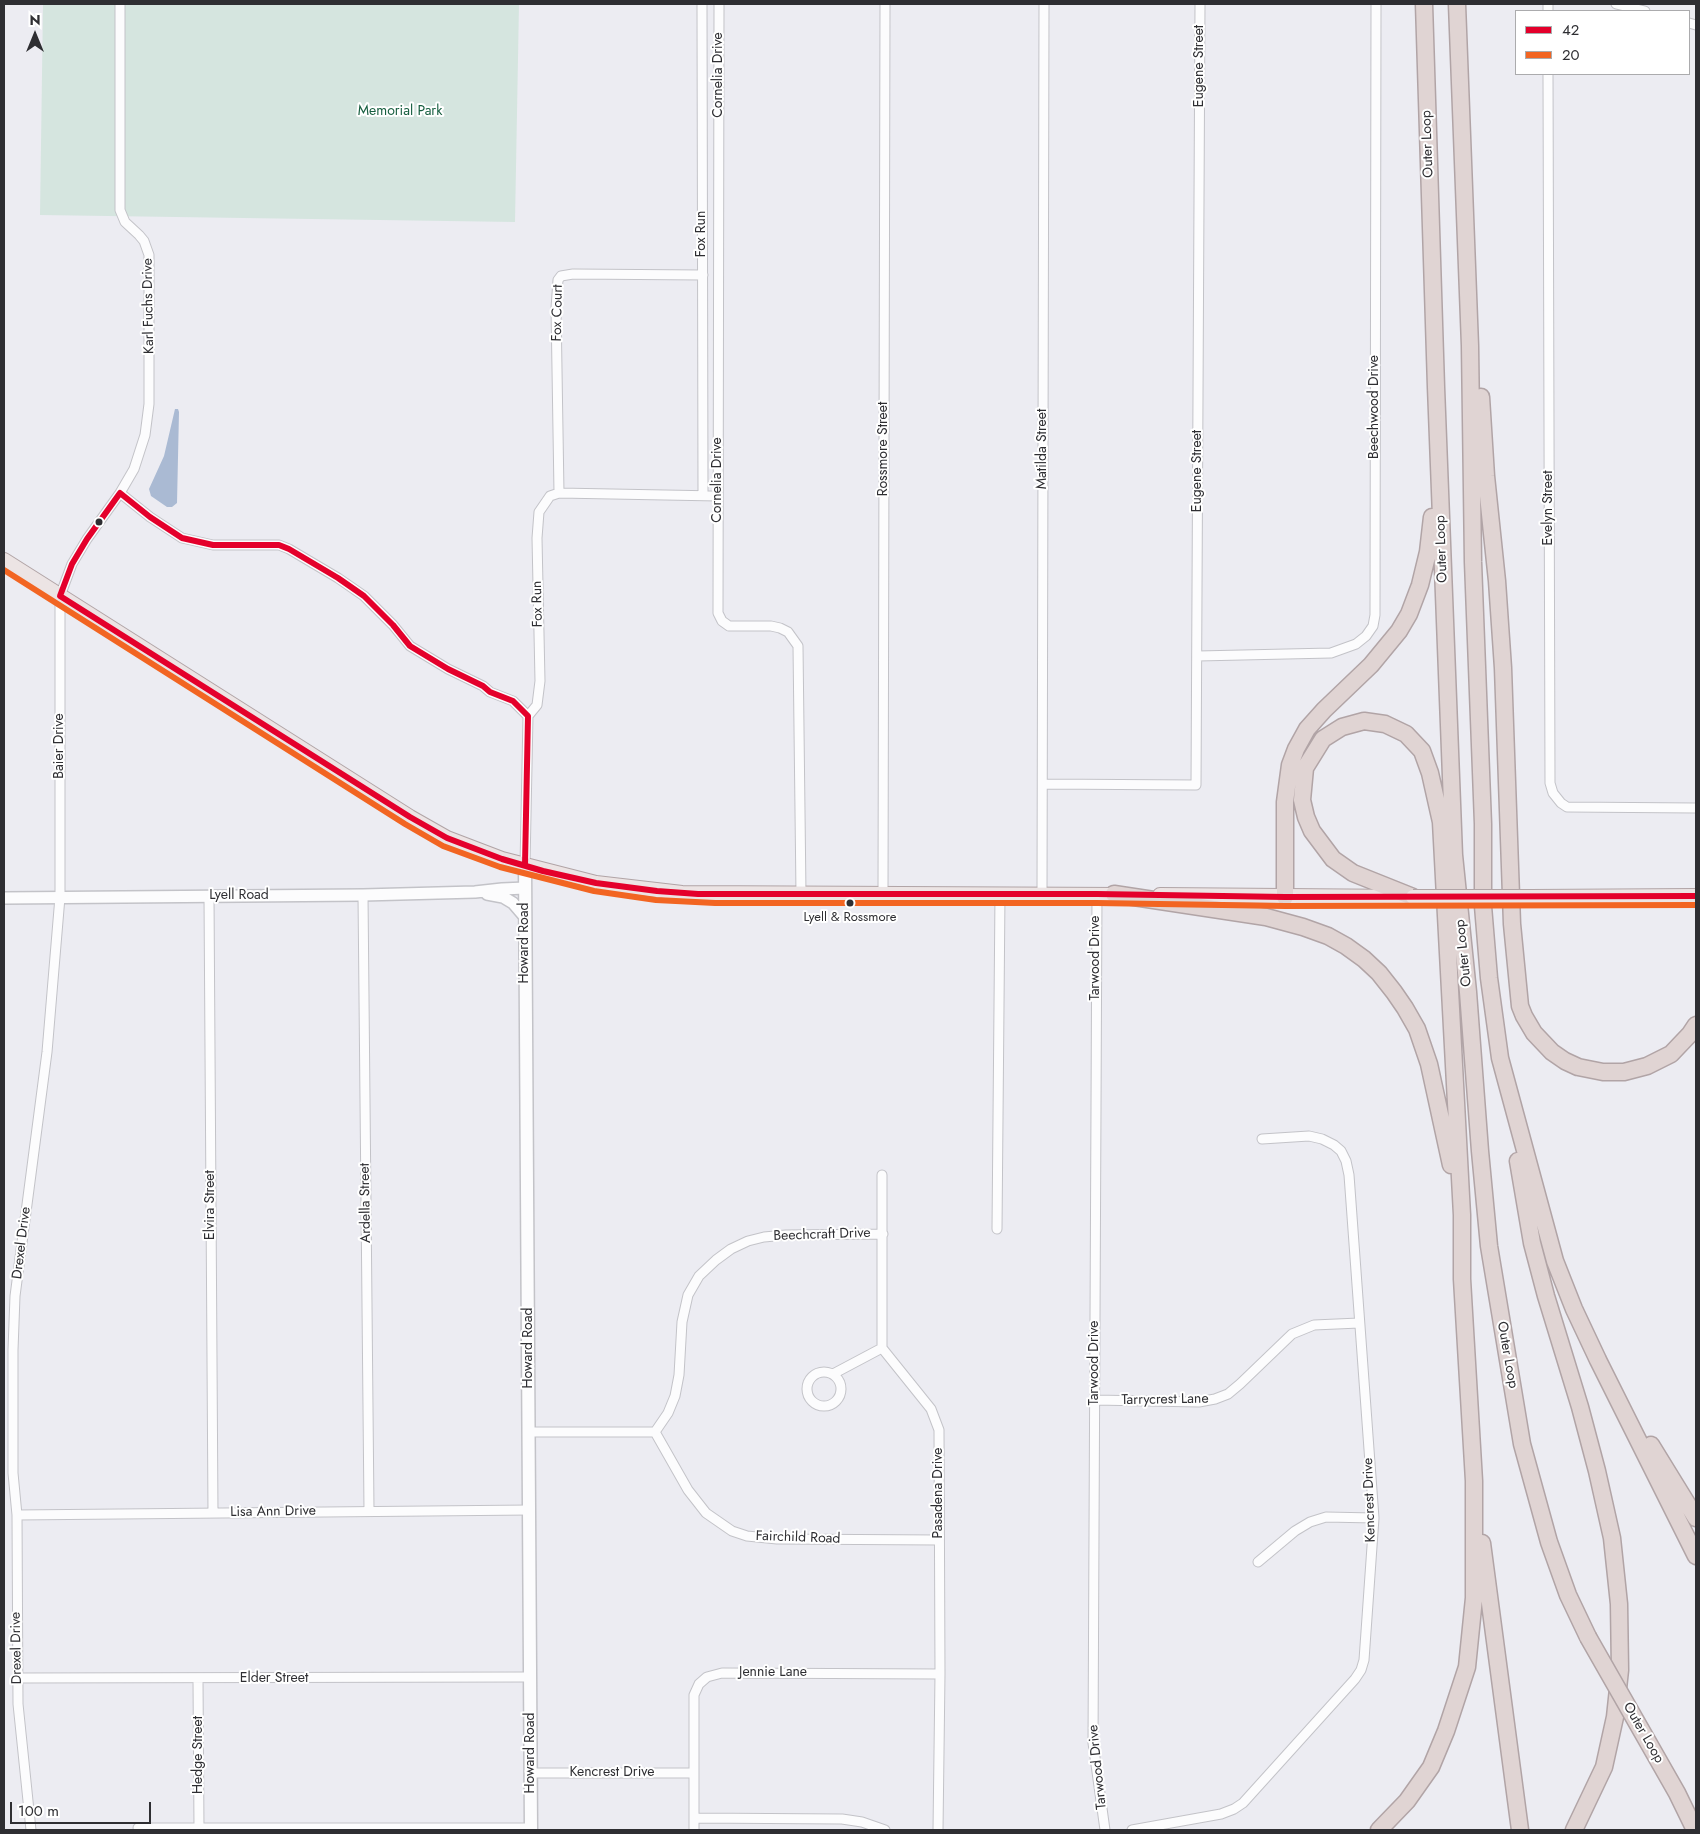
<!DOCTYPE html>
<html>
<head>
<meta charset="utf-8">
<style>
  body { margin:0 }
  #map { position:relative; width:1700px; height:1834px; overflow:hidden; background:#ececf2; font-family:Jost,sans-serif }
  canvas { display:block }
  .frame { position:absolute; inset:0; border:5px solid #2e2e32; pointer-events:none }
  .legend { position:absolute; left:1515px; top:10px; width:175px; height:65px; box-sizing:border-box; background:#fff; border:1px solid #ababad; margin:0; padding:6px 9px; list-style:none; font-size:15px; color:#2e2e32 }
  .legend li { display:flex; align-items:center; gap:10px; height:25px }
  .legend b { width:25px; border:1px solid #ababad }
  .north { position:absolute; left:10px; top:10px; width:50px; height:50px; -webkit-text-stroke:4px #fff; paint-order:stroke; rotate:0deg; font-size:14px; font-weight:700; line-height:20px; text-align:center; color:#2e2e32 }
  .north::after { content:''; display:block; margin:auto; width:18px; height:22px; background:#2e2e32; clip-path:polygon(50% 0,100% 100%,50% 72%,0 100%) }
  .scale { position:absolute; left:10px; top:1802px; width:141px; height:22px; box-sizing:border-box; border:2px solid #2e2e32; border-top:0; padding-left:6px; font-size:15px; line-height:18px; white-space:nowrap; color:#2e2e32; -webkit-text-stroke:4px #fff; paint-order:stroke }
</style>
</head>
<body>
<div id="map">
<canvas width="1700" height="1834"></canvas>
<div class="frame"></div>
<ul class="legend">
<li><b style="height:6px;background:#e4002b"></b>42</li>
<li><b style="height:6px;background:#f26522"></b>20</li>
</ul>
<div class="north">N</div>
<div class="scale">100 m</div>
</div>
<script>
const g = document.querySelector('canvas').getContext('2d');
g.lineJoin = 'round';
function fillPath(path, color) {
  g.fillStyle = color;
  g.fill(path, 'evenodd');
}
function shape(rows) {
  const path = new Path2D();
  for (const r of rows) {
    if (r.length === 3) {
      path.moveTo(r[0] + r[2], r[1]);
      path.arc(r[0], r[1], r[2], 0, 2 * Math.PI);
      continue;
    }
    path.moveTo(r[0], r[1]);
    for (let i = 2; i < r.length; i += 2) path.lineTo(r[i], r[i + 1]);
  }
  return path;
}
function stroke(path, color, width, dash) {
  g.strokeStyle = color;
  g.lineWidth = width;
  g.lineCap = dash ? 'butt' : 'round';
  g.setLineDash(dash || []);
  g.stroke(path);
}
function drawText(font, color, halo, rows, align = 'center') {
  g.font = font + ' Jost,sans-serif';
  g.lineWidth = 4;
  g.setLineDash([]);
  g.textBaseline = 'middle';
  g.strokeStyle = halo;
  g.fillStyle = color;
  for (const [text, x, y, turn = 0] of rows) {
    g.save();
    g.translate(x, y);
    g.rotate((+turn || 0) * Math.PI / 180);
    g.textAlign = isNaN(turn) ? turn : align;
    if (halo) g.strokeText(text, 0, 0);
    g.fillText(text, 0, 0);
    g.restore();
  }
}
fillPath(shape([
  [43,4,519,4,515,222,40,215]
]), '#d5e5df');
fillPath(shape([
  [175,409,178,409,179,412,177,503,172,507,167,507,151,496,149,489,164,456]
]), '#aabad3');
const minor = shape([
  [702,4,703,495],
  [719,4,718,613,722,621,729,626,771,626,780,628,788,632,798,646,801,894],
  [1616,4,1645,11],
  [1548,11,1548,4],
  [1689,23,1696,25],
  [1548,74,1550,783,1553,793,1561,803,1567,807,1696,808],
  [120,493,150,517,182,538,213,545,279,545,289,549,338,578,364,596,393,625,410,646,448,669,483,686,490,692,513,701,528,716],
  [559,493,556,308,558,280,561,276,573,274,703,275],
  [1198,656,1331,653,1356,644,1366,636,1373,626,1375,615,1376,4],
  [1043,784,1196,785,1200,4],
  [525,865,528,716,537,705,540,681,537,538,539,512,550,496,559,493,718,496],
  [883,894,885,4],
  [1042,894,1044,4],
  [1097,894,1093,1743,1105,1830],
  [363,895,369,1510],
  [209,896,213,1513],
  [882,1175,882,1348,931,1409,939,1430,940,1674,938,1830],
  [997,1229,1000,894],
  [824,1389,17],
  [833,1374,882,1348],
  [1095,1400,1199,1402,1215,1399,1228,1394,1240,1384,1292,1334,1314,1325,1359,1323],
  [529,1432,655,1432,688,1490,706,1513,732,1531,747,1536,777,1539,938,1540],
  [655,1432,668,1413,675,1396,679,1375,682,1322,688,1295,699,1276,716,1260,731,1249,748,1241,764,1237,786,1235,883,1234],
  [17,1515,530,1510],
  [1258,1562,1295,1531,1310,1522,1326,1517,1374,1518],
  [17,1678,530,1677],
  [198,1679,199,1830],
  [531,1773,694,1773],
  [694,1818,842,1819,862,1822,885,1830],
  [138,1828,531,1828],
  [31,1830,18,1704,17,1515,13,1473,13,1350,15,1296,47,1052,60,897,60,596,72,564,87,539,120,493,134,469,145,435,149,404,149,255,144,241,139,235,125,222,120,210,120,4],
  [694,1830,694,1695,699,1684,707,1677,722,1673,940,1674],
  [1132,1830,1221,1814,1234,1809,1243,1803,1355,1679,1361,1670,1364,1660,1374,1518,1349,1175,1346,1161,1341,1151,1334,1145,1322,1139,1309,1136,1262,1139]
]);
const tertiary = shape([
  [487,894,503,897,513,903,525,917],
  [4,898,363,895,475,892,502,889,525,888]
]);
const secondary = shape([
  [525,865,531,1830]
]);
const primary = shape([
  [4,560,410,817,447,838,502,859,596,883,682,893,1123,895],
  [1160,895,1408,897],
  [1531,897,1696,896]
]);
const motorway = shape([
  [1424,4,1436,387,1454,855,1468,992,1480,1151,1489,1246,1522,1444,1549,1542,1568,1595,1588,1637],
  [1457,4,1470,346,1473,562,1483,824,1483,906,1489,978,1500,1058,1555,1261,1574,1309,1598,1360,1696,1556],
  [1481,397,1486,476,1497,581,1503,668,1512,924,1520,1006,1524,1016,1534,1033,1552,1052,1565,1061,1578,1067,1603,1072,1624,1072,1647,1066,1671,1054,1690,1034,1696,1025],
  [1114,894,1266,917,1303,927,1328,936,1346,946,1364,959,1379,973,1394,992,1405,1008,1417,1029,1429,1064,1451,1165],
  [1285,897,1285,802,1290,765,1296,749,1307,729,1324,710,1371,665,1399,631,1409,614,1420,585,1428,552,1432,517],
  [1518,1161,1532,1243,1546,1296,1580,1407,1597,1471,1612,1538,1619,1604,1620,1670,1615,1717,1604,1767,1574,1830],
  [1651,1445,1696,1518],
  [1482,1543,1520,1830],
  [1379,1830,1407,1801,1431,1767,1446,1731,1467,1667,1474,1598,1474,1481,1462,1279,1462,1215,1441,822,1430,773,1422,751,1406,734,1385,724,1364,721,1342,727,1323,739,1305,768,1302,800,1306,817,1312,831,1333,859,1353,873,1413,897]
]);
stroke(minor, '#c3c3c8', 11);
stroke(tertiary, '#c3c3c8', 14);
stroke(secondary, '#c3c3c8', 15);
stroke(primary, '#b1a4a6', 16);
stroke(motorway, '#b1a4a6', 19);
stroke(minor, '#fcfcfd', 9);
stroke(tertiary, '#fcfcfd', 11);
stroke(secondary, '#fcfcfd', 12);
stroke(primary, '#ece4e4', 14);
stroke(motorway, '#e0d4d3', 16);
const primaryBridge = shape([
  [1413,897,1531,897]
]);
const motorwayBridge = shape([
  [1588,1637,1677,1793,1695,1830]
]);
stroke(primaryBridge, '#b1a4a6', 16, []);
stroke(motorwayBridge, '#b1a4a6', 19, []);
stroke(primaryBridge, '#ece4e4', 14);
stroke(motorwayBridge, '#e0d4d3', 16);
stroke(shape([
  [525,865,528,716,513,701,490,692,483,686,448,669,410,646,393,625,364,596,338,578,289,549,279,545,213,545,182,538,150,517,120,493,87,539,72,564,60,596,410,817,447,838,502,859,543,871,596,883,657,891,698,894,1097,894,1285,897,1696,896]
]), '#e4002b', 6);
stroke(shape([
  [4,570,405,824,443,846,500,867,594,891,656,900,715,903,1097,903,1285,906,1696,905]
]), '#f26522', 6);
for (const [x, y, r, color] of [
  [99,522,4.5,"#2e2e32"],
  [850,903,4.5,"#2e2e32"]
]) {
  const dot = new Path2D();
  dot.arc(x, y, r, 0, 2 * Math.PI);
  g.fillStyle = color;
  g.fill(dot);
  stroke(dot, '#fff', 2);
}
drawText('13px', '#2e2e32', '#fff', [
  ["Lyell & Rossmore",850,918]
]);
drawText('14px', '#2e2e32', '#fff', [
  ["Eugene Street",1200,66,-90],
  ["Cornelia Drive",719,75,-90],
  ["Outer Loop",1428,144,-92],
  ["Fox Run",702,234,-90],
  ["Karl Fuchs Drive",149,306,-91],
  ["Fox Court",558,313,-89],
  ["Beechwood Drive",1375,407,-90],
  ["Rossmore Street",884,449,-90],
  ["Matilda Street",1043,449,-90],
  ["Eugene Street",1198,471,-90],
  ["Cornelia Drive",718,480,-90],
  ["Evelyn Street",1549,508,-90],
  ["Outer Loop",1442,549,-92],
  ["Fox Run",538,604,-91],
  ["Baier Drive",60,746,-90],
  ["Lyell Road",239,896],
  ["Howard Road",525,943,-90],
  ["Outer Loop",1464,953,-96],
  ["Tarwood Drive",1096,958,-90],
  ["Ardella Street",366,1203,-91],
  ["Elvira Street",211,1205,-90],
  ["Beechcraft Drive",822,1235,-2],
  ["Drexel Drive",22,1243,-83],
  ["Howard Road",529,1348,-90],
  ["Outer Loop",1507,1355,80],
  ["Tarwood Drive",1095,1363,-90],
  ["Tarrycrest Lane",1165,1400,-1],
  ["Pasadena Drive",939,1493,-90],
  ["Kencrest Drive",1370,1500,-92],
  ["Lisa Ann Drive",273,1512,-1],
  ["Fairchild Road",798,1538,2],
  ["Drexel Drive",17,1648,-91],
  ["Jennie Lane",773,1673],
  ["Elder Street",274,1679],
  ["Outer Loop",1643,1733,60],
  ["Howard Road",531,1753,-90],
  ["Hedge Street",199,1755,-90],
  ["Tarwood Drive",1098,1767,-96],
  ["Kencrest Drive",612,1773]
]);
drawText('14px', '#165e3f', '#fff', [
  ["Memorial Park",400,112]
]);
</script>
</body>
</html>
